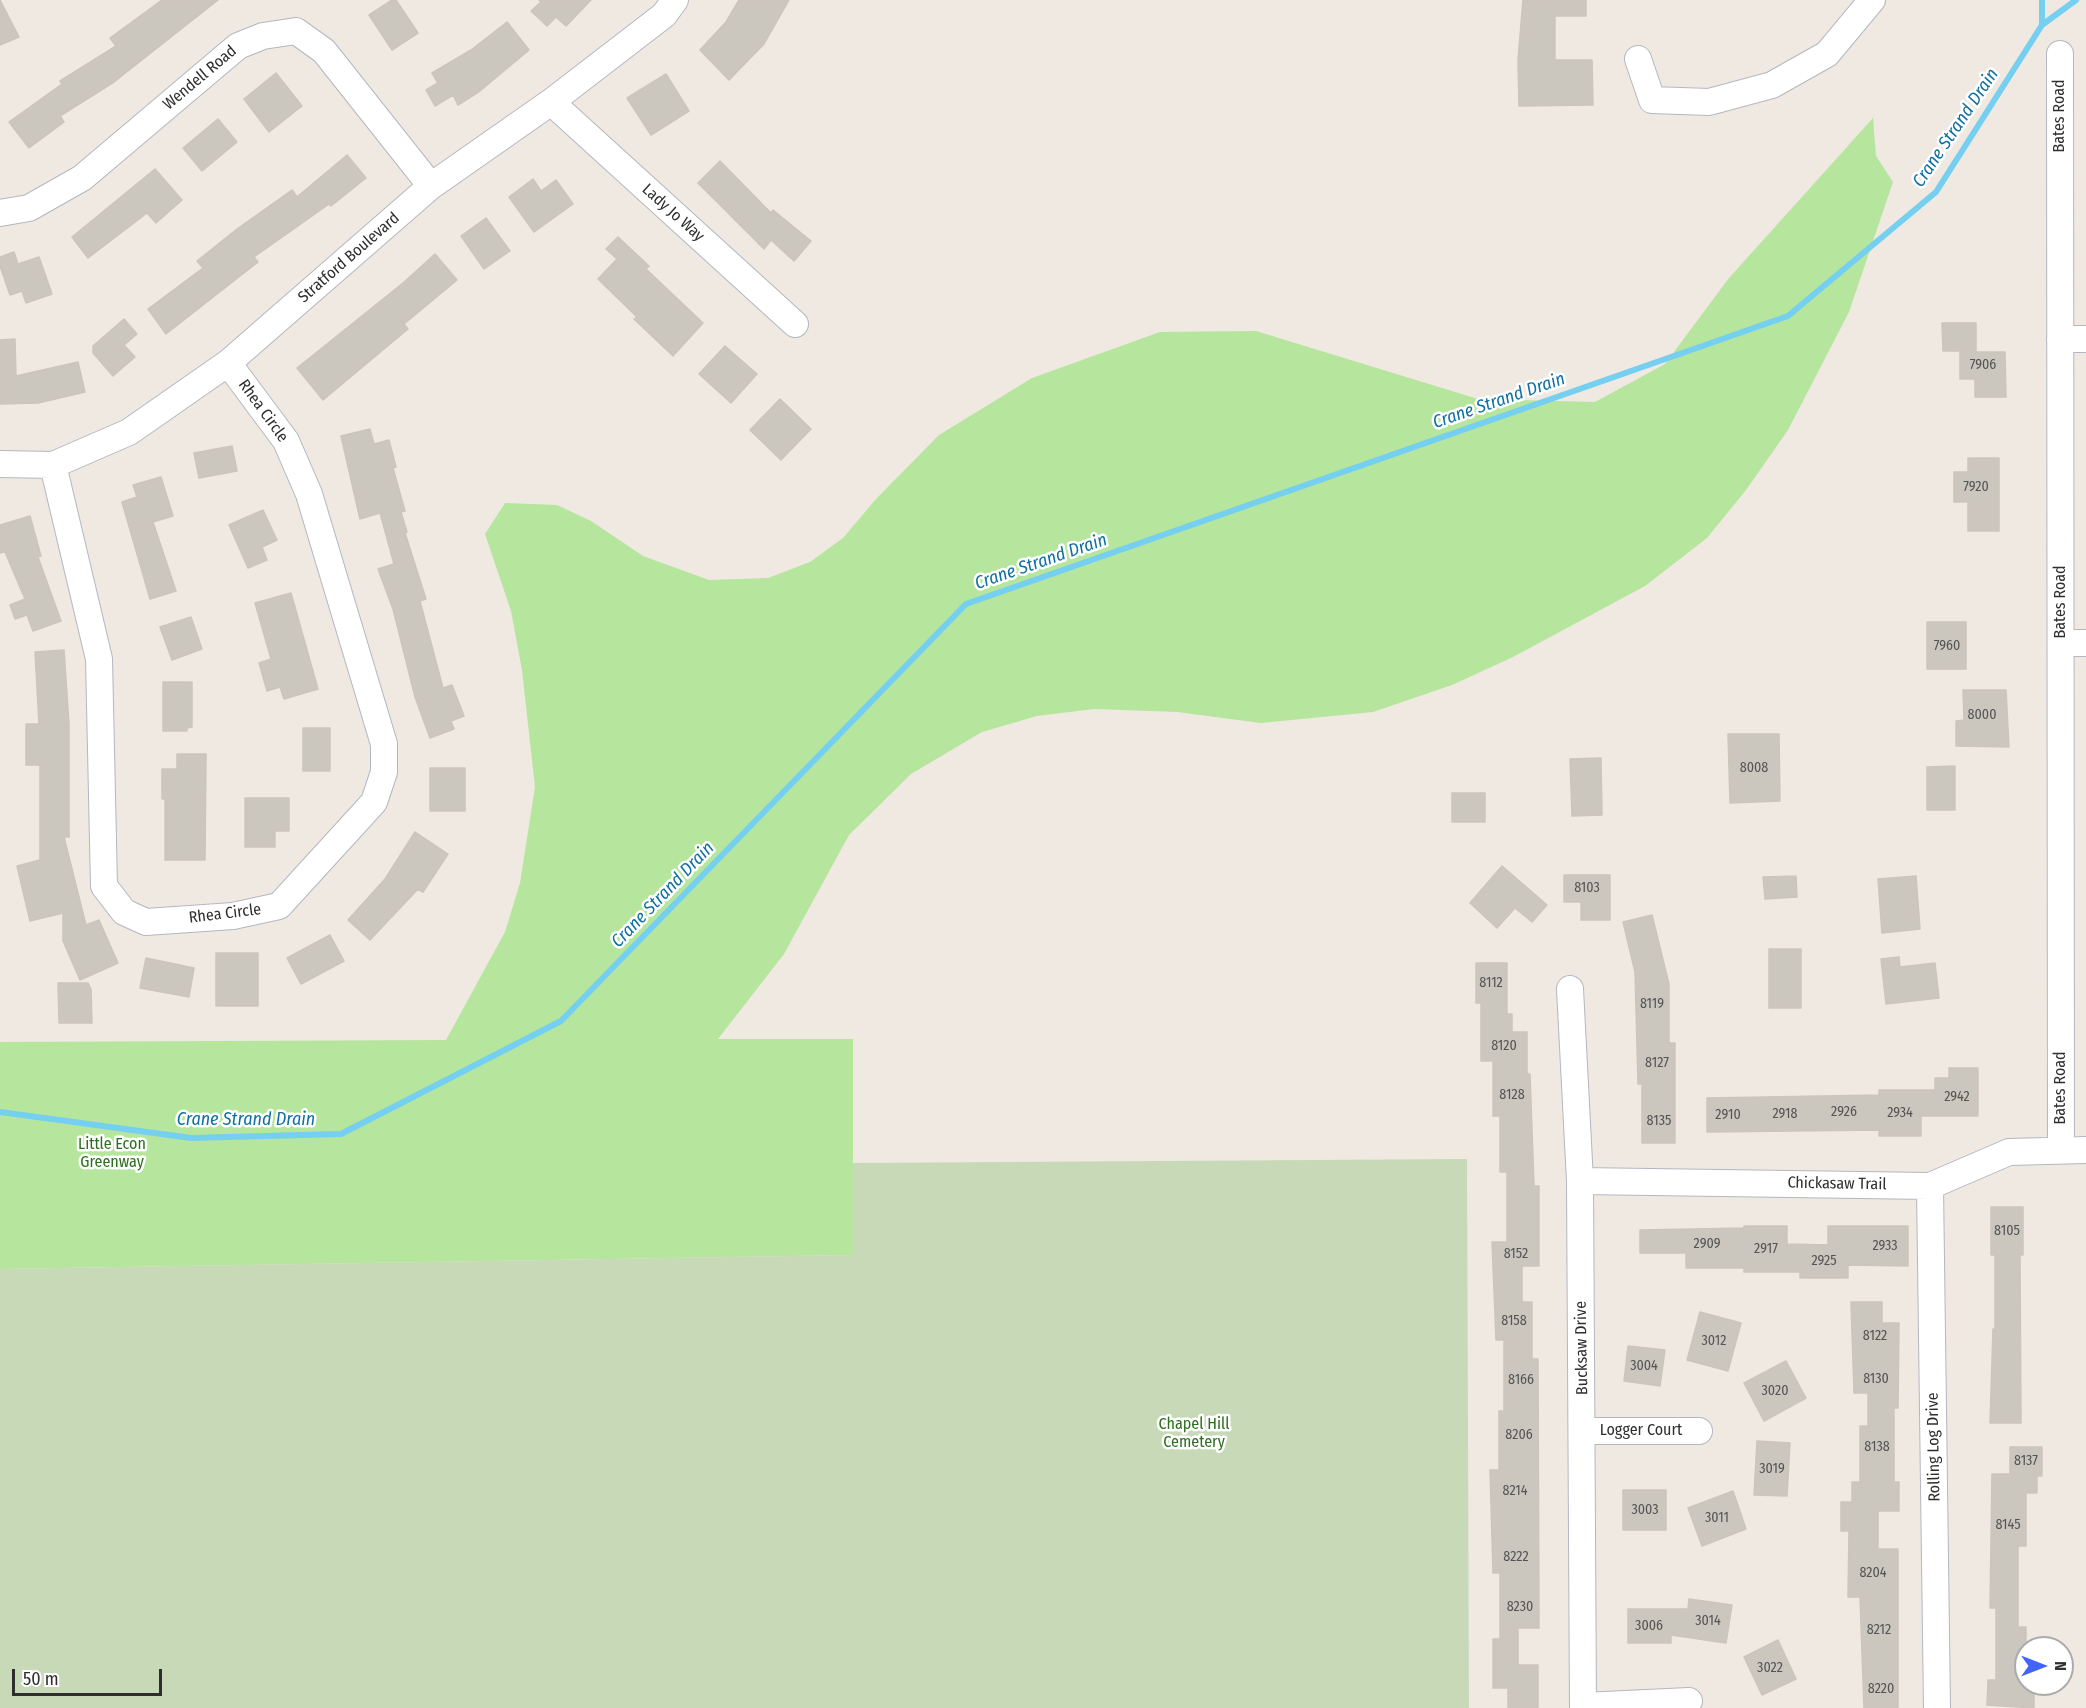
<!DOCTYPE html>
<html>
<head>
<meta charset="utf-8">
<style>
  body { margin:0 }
  #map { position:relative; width:2086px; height:1708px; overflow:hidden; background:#efe9e1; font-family:"Fira Sans Condensed",sans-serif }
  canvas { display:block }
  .north { position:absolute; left:2014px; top:1636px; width:60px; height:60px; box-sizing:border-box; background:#fff; border:2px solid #ababab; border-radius:50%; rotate:90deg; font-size:16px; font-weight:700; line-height:24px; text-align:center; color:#2e2e2e }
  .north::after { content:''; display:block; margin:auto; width:21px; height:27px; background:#4264fb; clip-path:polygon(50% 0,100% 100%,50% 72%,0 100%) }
  .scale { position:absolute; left:12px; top:1669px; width:150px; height:27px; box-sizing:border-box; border:3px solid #2e2e2e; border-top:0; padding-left:8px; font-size:18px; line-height:21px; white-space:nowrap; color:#2e2e2e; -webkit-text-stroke:4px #fff; paint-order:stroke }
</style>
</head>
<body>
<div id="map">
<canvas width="2086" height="1708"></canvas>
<div class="north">N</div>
<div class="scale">50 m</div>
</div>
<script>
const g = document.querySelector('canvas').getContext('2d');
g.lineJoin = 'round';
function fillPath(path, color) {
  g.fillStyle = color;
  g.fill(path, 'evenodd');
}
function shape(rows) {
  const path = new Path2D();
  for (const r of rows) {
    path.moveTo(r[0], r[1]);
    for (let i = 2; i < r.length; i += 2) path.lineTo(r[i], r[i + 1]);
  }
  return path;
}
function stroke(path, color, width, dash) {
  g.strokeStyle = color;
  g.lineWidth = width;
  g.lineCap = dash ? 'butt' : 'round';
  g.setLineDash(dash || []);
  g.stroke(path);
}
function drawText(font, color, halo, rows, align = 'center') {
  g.font = font + ' "Fira Sans Condensed",sans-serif';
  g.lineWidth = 5;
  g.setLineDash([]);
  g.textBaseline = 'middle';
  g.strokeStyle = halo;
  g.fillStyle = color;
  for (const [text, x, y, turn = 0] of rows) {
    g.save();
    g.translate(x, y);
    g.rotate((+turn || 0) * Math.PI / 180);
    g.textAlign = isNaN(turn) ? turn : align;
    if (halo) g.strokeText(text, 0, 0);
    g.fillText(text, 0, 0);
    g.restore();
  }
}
fillPath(shape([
  [1873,118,1876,156,1893,182,1849,312,1788,430,1746,490,1707,538,1645,586,1513,657,1452,685,1373,712,1261,723,1177,712,1094,709,1037,716,982,732,911,774,849,835,784,954,718,1039,853,1039,853,1255,0,1269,0,1042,446,1040,505,932,520,883,535,787,522,670,511,611,485,534,505,503,557,505,591,521,643,556,709,580,768,578,810,562,843,538,876,499,939,435,1032,378,1160,332,1256,331,1478,399,1595,402,1665,364,1729,278]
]), '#b6e59e');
fillPath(shape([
  [1467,1159,1469,1708,0,1708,0,1269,853,1255,853,1163]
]), '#c8d9b8');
stroke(shape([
  [2042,0,2042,25],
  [0,1112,191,1138,341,1134,561,1021,966,604,1788,316,1936,192,2042,25,2076,0]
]), '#75cff0', 6);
const building = shape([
  [0,0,19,37,0,45,0,0],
  [162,0,218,0,114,82,60,116,64,122,29,148,9,122,62,84,60,81,116,46,110,38,162,0],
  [392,0,396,0,418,33,392,50,369,15,392,0],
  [539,0,591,0,566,26,556,17,547,26,531,11,541,2,539,0],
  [739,0,789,0,764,44,729,80,700,50,726,22,739,0],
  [1523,0,1586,0,1586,16,1555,16,1555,60,1592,60,1593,105,1519,106,1518,60,1523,0],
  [507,22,529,50,480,91,458,105,453,95,435,106,426,90,438,83,432,73,471,50,507,22],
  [276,73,302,106,269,132,244,99,276,73],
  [666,74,689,111,651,135,627,98,666,74],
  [218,119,237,142,202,171,183,148,218,119],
  [347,155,366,178,331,206,329,204,254,257,258,262,166,334,148,309,203,268,197,261,237,229,292,190,297,197,347,155],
  [720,161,771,213,773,210,811,241,794,261,771,240,764,249,698,183,720,161],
  [155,169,182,200,156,223,147,213,88,258,72,237,155,169],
  [533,179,541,191,556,180,573,204,534,232,509,197,533,179],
  [486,218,510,251,484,269,461,236,486,218],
  [618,237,649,266,646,269,703,323,673,356,634,319,637,317,598,279,617,259,606,249,618,237],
  [14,252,18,264,39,257,52,294,26,303,22,291,10,295,0,266,0,257,14,252],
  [435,254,457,280,404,324,408,329,323,400,297,368,403,283,435,254],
  [124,319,137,334,124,345,135,357,113,376,93,353,93,346,124,319],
  [1942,323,1976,323,1976,352,2005,352,2006,397,1975,397,1975,379,1960,379,1960,351,1943,351,1942,323],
  [15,339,16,376,78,362,85,392,38,403,0,404,0,340,15,339],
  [725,346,757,374,731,403,699,374,725,346],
  [780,399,811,429,781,460,750,430,780,399],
  [370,429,374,444,389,440,396,467,393,468,405,511,401,512,407,532,405,533,426,599,420,601,443,688,452,685,464,716,451,721,454,729,430,738,415,697,393,609,378,569,394,564,380,513,360,519,341,436,370,429],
  [232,446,237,471,199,478,194,453,232,446],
  [1968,458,1999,458,1999,531,1968,531,1968,502,1954,502,1954,472,1968,472,1968,458],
  [161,477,173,516,153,522,176,591,150,599,122,502,137,497,133,485,161,477],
  [263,510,277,540,262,547,267,560,248,568,229,525,263,510],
  [30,516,41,556,38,557,61,621,33,631,27,615,15,619,10,605,25,599,5,552,0,553,0,525,30,516],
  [291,593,318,689,284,699,280,687,267,691,259,663,271,659,255,603,291,593],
  [191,617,202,649,172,660,160,627,191,617],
  [1927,622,1966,622,1966,669,1927,669,1927,622],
  [64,650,69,724,69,837,64,837,86,925,99,920,118,963,80,980,63,941,63,913,30,921,17,866,40,860,40,765,26,765,26,724,39,724,35,652,64,650],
  [163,682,192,682,192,727,187,728,187,731,163,731,163,682],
  [1963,690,2006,690,2009,747,1956,746,1956,721,1964,720,1963,690],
  [303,728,330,728,330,771,303,771,303,728],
  [1728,734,1779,734,1780,801,1730,803,1728,734],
  [177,754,206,754,205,860,165,860,165,799,162,799,162,769,177,769,177,754],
  [1601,758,1602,815,1572,816,1570,759,1601,758],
  [1955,766,1955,810,1927,810,1927,767,1955,766],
  [430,768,465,768,465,811,430,811,430,768],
  [1452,793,1485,793,1485,822,1452,822,1452,793],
  [245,798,289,798,289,831,275,831,275,847,245,847,245,798],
  [415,832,448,854,423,892,418,889,370,940,348,920,385,879,415,832],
  [1502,866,1547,905,1532,922,1515,908,1497,928,1470,903,1502,866],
  [1564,875,1610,875,1610,920,1581,920,1581,902,1564,902,1564,875],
  [1796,876,1797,897,1765,899,1763,877,1796,876],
  [1916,876,1920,929,1882,933,1878,879,1916,876],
  [1652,915,1669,984,1669,1043,1675,1043,1675,1143,1642,1143,1642,1084,1638,1084,1635,972,1623,922,1652,915],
  [330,935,344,961,301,984,287,958,330,935],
  [1769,949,1801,949,1801,1008,1769,1008,1769,949],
  [216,953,258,953,258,1006,216,1006,216,953],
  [1899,957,1900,967,1935,963,1939,998,1886,1004,1881,959,1899,957],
  [146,958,194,968,189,997,140,988,146,958],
  [1476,963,1507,963,1507,1014,1512,1014,1512,1032,1527,1032,1527,1074,1530,1074,1534,1186,1539,1186,1539,1266,1522,1266,1522,1302,1532,1302,1532,1359,1538,1359,1539,1628,1518,1628,1518,1665,1538,1665,1538,1708,1508,1708,1508,1688,1493,1688,1493,1639,1500,1639,1500,1573,1493,1573,1490,1470,1499,1470,1499,1411,1504,1411,1504,1340,1496,1340,1492,1242,1507,1242,1507,1172,1500,1172,1500,1116,1493,1116,1493,1061,1481,1061,1481,1003,1476,1003,1476,963],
  [58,983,88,983,91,989,92,1023,59,1023,58,983],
  [1949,1068,1978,1068,1978,1116,1921,1116,1921,1136,1879,1136,1879,1130,1707,1132,1707,1098,1879,1095,1879,1090,1935,1090,1935,1078,1949,1078,1949,1068],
  [1991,1207,2023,1207,2023,1255,2020,1255,2021,1423,1990,1423,1993,1329,1995,1329,1995,1255,1991,1255,1991,1207],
  [1744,1226,1787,1226,1787,1244,1828,1245,1828,1226,1908,1226,1908,1266,1848,1265,1848,1278,1800,1278,1800,1272,1744,1272,1744,1268,1686,1268,1686,1253,1640,1253,1640,1230,1744,1228,1744,1226],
  [1851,1302,1882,1302,1882,1323,1899,1323,1898,1408,1894,1408,1894,1482,1899,1482,1899,1511,1878,1511,1878,1549,1898,1549,1898,1708,1864,1708,1860,1597,1848,1597,1849,1531,1841,1531,1841,1502,1852,1502,1852,1482,1860,1482,1860,1426,1868,1426,1868,1393,1854,1393,1851,1302],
  [1700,1312,1741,1323,1728,1371,1687,1360,1700,1312],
  [1628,1346,1665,1350,1660,1386,1624,1381,1628,1346],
  [1786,1361,1806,1398,1764,1421,1744,1383,1786,1361],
  [1757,1441,1790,1443,1787,1496,1754,1495,1757,1441],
  [2010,1447,2042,1447,2042,1476,2037,1476,2037,1493,2026,1493,2026,1546,2018,1546,2018,1627,2026,1627,2026,1684,2034,1684,2034,1708,1987,1705,1988,1680,1996,1680,1996,1608,1990,1608,1992,1474,2010,1474,2010,1447],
  [1623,1490,1666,1490,1666,1530,1623,1530,1623,1490],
  [1733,1491,1746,1529,1702,1546,1688,1508,1733,1491],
  [1689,1599,1732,1605,1726,1643,1671,1635,1671,1643,1628,1643,1628,1609,1688,1609,1689,1599],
  [1778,1640,1796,1679,1762,1695,1744,1657,1778,1640]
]);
fillPath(building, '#cbc7bf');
stroke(building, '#cbc5ba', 1.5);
const minor = shape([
  [2060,54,2061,1150],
  [1638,59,1652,100,1709,102,1772,85,1827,54,1872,0],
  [551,102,795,324],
  [0,213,29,208,82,178,238,46,263,36,296,31,324,51,431,186],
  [2060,339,2086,339],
  [0,464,53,465,129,432,228,363,431,186,551,102,664,15,675,0],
  [53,465,99,659,104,886,124,912,146,922,233,916,279,906,374,802,384,772,384,744,309,494,286,441,228,363],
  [2061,643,2086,643],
  [1570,989,1580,1181,1583,1708],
  [1580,1181,1930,1186,2009,1152,2086,1150],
  [1930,1186,1937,1708],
  [1583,1431,1699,1431],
  [1583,1706,1689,1701]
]);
stroke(minor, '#b4b7c1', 28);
stroke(minor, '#fff', 26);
drawText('14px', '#555452', null, [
  ["7906",1983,365],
  ["7920",1976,487],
  ["7960",1947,646],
  ["8000",1982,715],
  ["8008",1754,768],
  ["8103",1587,888],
  ["8112",1491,983],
  ["8119",1652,1004],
  ["8120",1504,1046],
  ["8127",1657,1063],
  ["8128",1512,1095],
  ["2942",1957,1097],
  ["2926",1844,1112],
  ["2934",1900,1113],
  ["2918",1785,1114],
  ["2910",1728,1115],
  ["8135",1659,1121],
  ["8105",2007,1231],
  ["2909",1707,1244],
  ["2933",1885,1246],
  ["2917",1766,1249],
  ["8152",1516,1254],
  ["2925",1824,1261],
  ["8158",1514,1321],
  ["8122",1875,1336],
  ["3012",1714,1341],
  ["3004",1644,1366],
  ["8130",1876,1379],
  ["8166",1521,1380],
  ["3020",1775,1391],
  ["8206",1519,1435],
  ["8138",1877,1447],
  ["8137",2026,1461],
  ["3019",1772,1469],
  ["8214",1515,1491],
  ["3003",1645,1510],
  ["3011",1717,1518],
  ["8145",2008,1525],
  ["8222",1516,1557],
  ["8204",1873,1573],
  ["8230",1520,1607],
  ["3014",1708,1621],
  ["3006",1649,1626],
  ["8212",1879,1630],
  ["3022",1770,1668],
  ["8220",1881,1689]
]);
drawText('16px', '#2e2e2e', '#fff', [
  ["Wendell Road",200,78,-40],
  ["Bates Road",2060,116,-90],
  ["Lady Jo Way",673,213,42],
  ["Stratford Boulevard",349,258,-41],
  ["Rhea Circle",263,411,54],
  ["Bates Road",2061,602,-90],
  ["Rhea Circle",225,914,-7],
  ["Bates Road",2061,1088,-90],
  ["Chickasaw Trail",1837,1184,1],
  ["Bucksaw Drive",1582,1348,-91],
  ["Logger Court",1641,1431],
  ["Rolling Log Drive",1934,1447,-91]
]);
drawText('16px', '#2c6e1b', '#fff', [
  ["Little Econ",112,1145],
  ["Greenway",112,1163],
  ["Chapel Hill",1194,1425],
  ["Cemetery",1194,1443]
]);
drawText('italic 18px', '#0d6fa3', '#fff', [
  ["Crane Strand Drain",1956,128,-56],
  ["Crane Strand Drain",1499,401,-19],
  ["Crane Strand Drain",1041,562,-19],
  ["Crane Strand Drain",663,895,-46],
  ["Crane Strand Drain",246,1120]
]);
</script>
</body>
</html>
